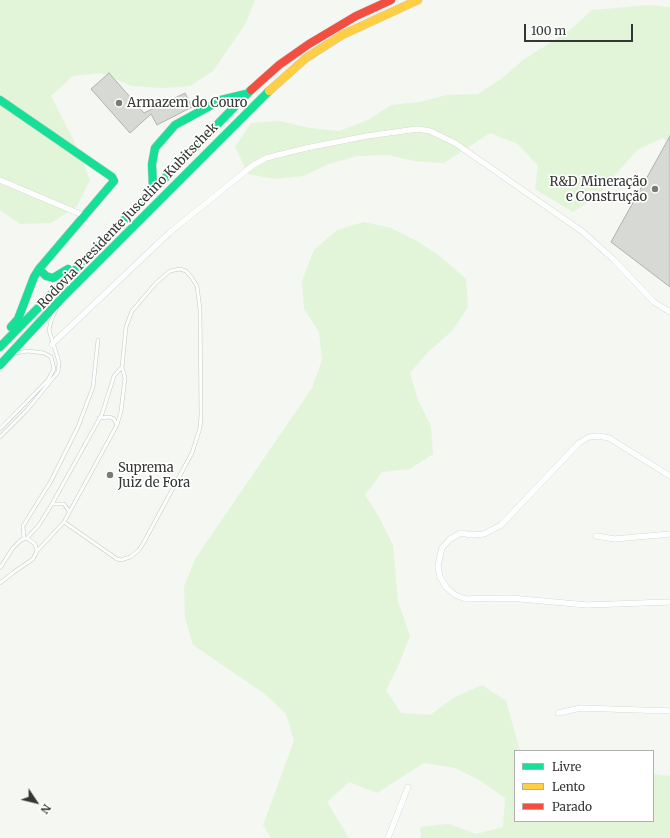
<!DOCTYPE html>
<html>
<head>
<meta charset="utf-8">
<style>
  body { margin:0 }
  #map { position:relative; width:670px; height:838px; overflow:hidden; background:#f4f7f2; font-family:Merriweather,serif }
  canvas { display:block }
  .legend { position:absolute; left:514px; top:750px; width:140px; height:72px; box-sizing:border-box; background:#fff; border:1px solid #aeafae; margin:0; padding:5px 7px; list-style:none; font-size:12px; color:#353734 }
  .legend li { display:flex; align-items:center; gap:8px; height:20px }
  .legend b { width:20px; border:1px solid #aeafae }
  .north { position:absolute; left:16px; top:782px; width:40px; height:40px; -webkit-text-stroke:3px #fff; paint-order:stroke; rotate:125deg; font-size:11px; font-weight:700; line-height:16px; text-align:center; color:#353734 }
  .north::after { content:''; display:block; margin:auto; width:14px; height:18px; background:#353734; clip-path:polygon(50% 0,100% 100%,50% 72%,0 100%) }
  .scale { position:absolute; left:524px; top:24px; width:109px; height:18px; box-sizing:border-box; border:2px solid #353734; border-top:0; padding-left:5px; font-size:12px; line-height:14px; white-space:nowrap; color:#353734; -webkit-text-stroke:3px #fff; paint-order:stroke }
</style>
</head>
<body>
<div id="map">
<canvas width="670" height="838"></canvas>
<ul class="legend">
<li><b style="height:5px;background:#16e098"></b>Livre</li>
<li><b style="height:5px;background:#ffcf43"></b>Lento</li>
<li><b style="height:5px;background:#f24e42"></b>Parado</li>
</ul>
<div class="north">N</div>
<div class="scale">100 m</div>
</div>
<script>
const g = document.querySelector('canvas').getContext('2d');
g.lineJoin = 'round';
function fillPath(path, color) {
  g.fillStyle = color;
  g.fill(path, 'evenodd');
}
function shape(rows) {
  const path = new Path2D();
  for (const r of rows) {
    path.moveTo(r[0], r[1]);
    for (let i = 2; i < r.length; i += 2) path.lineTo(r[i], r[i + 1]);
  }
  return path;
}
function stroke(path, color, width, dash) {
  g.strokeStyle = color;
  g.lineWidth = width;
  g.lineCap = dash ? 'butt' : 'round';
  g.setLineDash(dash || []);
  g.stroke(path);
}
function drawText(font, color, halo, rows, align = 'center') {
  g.font = font + ' Merriweather,serif';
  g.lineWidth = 3.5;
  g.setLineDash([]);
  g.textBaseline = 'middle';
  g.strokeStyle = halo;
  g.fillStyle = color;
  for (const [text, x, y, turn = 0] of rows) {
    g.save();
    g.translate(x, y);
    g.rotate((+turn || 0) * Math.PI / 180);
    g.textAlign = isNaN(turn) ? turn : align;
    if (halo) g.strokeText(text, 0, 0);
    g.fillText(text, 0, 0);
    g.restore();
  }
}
fillPath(shape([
  [0,0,255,0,246,23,213,71,190,86,162,88,132,86,101,73,73,76,51,96,79,151,90,180,77,206,51,223,20,224,0,210],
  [649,5,670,7,670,142,663,138,637,150,596,197,573,212,535,189,538,166,518,144,490,133,444,163,415,161,388,155,357,156,329,164,303,176,275,179,248,174,235,147,251,123,280,121,310,128,339,131,368,120,391,105,419,102,447,95,478,94,501,79,523,60,570,30,592,10],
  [364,222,391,228,417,241,441,257,466,279,468,307,452,331,429,351,410,373,418,400,431,426,433,454,410,469,382,472,365,495,380,519,393,545,398,601,410,636,399,664,386,690,401,713,430,715,455,697,482,685,506,701,520,751,515,751,515,821,653,821,653,774,670,776,670,838,421,838,420,827,448,824,476,834,503,827,505,798,481,781,455,768,424,763,377,793,349,782,327,802,349,838,271,838,263,825,294,741,286,714,265,694,193,645,185,618,184,587,195,559,312,388,322,360,319,332,304,309,302,281,314,250,337,230]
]), '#e2f5d9');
const building = shape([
  [109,73,144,113,185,93,192,107,157,125,151,114,130,133,91,89,109,73],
  [670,136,670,287,611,242,670,136]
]);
fillPath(building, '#d7d9d5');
stroke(building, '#b0b2ae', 1);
const lane = shape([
  [99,418,110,417,114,419,117,425],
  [0,429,48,380,54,369,51,357,44,353,28,351,16,353],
  [0,437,27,410,58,372,59,362,49,330,51,321,56,310],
  [52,504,64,504,69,511],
  [27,538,39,525,52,504,102,414,114,376,122,367],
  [24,539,23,526,51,481,78,427,93,387,98,340],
  [37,551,64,522,117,425,121,411,125,378,122,367,126,327,132,311,156,283,170,271,180,269,186,271,192,278,197,286,200,309,201,415,200,428,192,453,144,542,139,550,130,557,121,560,117,559,64,522],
  [0,568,13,548,21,540,27,538,35,544,37,551,33,559,14,572,0,583]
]);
const street = shape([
  [0,180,85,216],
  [52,344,169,233,252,166,266,158,306,148,367,136,417,129,430,131,455,143,583,232,613,259,654,302,670,312],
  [670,476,609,438,599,436,589,437,579,443,501,525,484,534,472,535,461,533,450,539,442,548,438,566,440,577,446,587,455,595,466,599,510,598,587,605,670,602],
  [596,536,615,539,670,534],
  [558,713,581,708,670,711],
  [388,838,408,787]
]);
const fast = shape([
  [0,100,112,177,114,181,39,269],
  [153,189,152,164,155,148,175,125,221,100,246,94],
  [11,327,18,319,34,277,39,269,46,276,53,278,68,269],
  [0,347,251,90],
  [0,365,62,298,269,91]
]);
const slow = shape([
  [269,91,306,58,342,35,418,0]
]);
const jam = shape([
  [251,90,279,65,309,44,356,16,391,0]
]);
stroke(lane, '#c5c8c4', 4);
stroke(street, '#c5c8c4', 6);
stroke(fast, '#c5c8c4', 9);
stroke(slow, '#c5c8c4', 9);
stroke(jam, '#c5c8c4', 9);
stroke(lane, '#fdfefd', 3);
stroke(street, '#fdfefd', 5.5);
stroke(fast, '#16e098', 8);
stroke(slow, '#ffcf43', 8);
stroke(jam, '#f24e42', 8);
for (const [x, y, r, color] of [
  [119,103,4,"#787a76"],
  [655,189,4,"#787a76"],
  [110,475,4,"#787a76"]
]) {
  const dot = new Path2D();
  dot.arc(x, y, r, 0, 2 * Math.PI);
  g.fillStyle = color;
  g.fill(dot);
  stroke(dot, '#fff', 1.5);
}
drawText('13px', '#353734', '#fff', [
  ["Armazem do Couro",127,103],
  ["R&D Mineração",647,182,"right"],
  ["e Construção",647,197,"right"],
  ["Suprema",118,468],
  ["Juiz de Fora",118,483]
], 'left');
drawText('13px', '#353734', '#fff', [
  ["Rodovia Presidente Juscelino Kubitschek",128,216,-46]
]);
</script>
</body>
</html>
